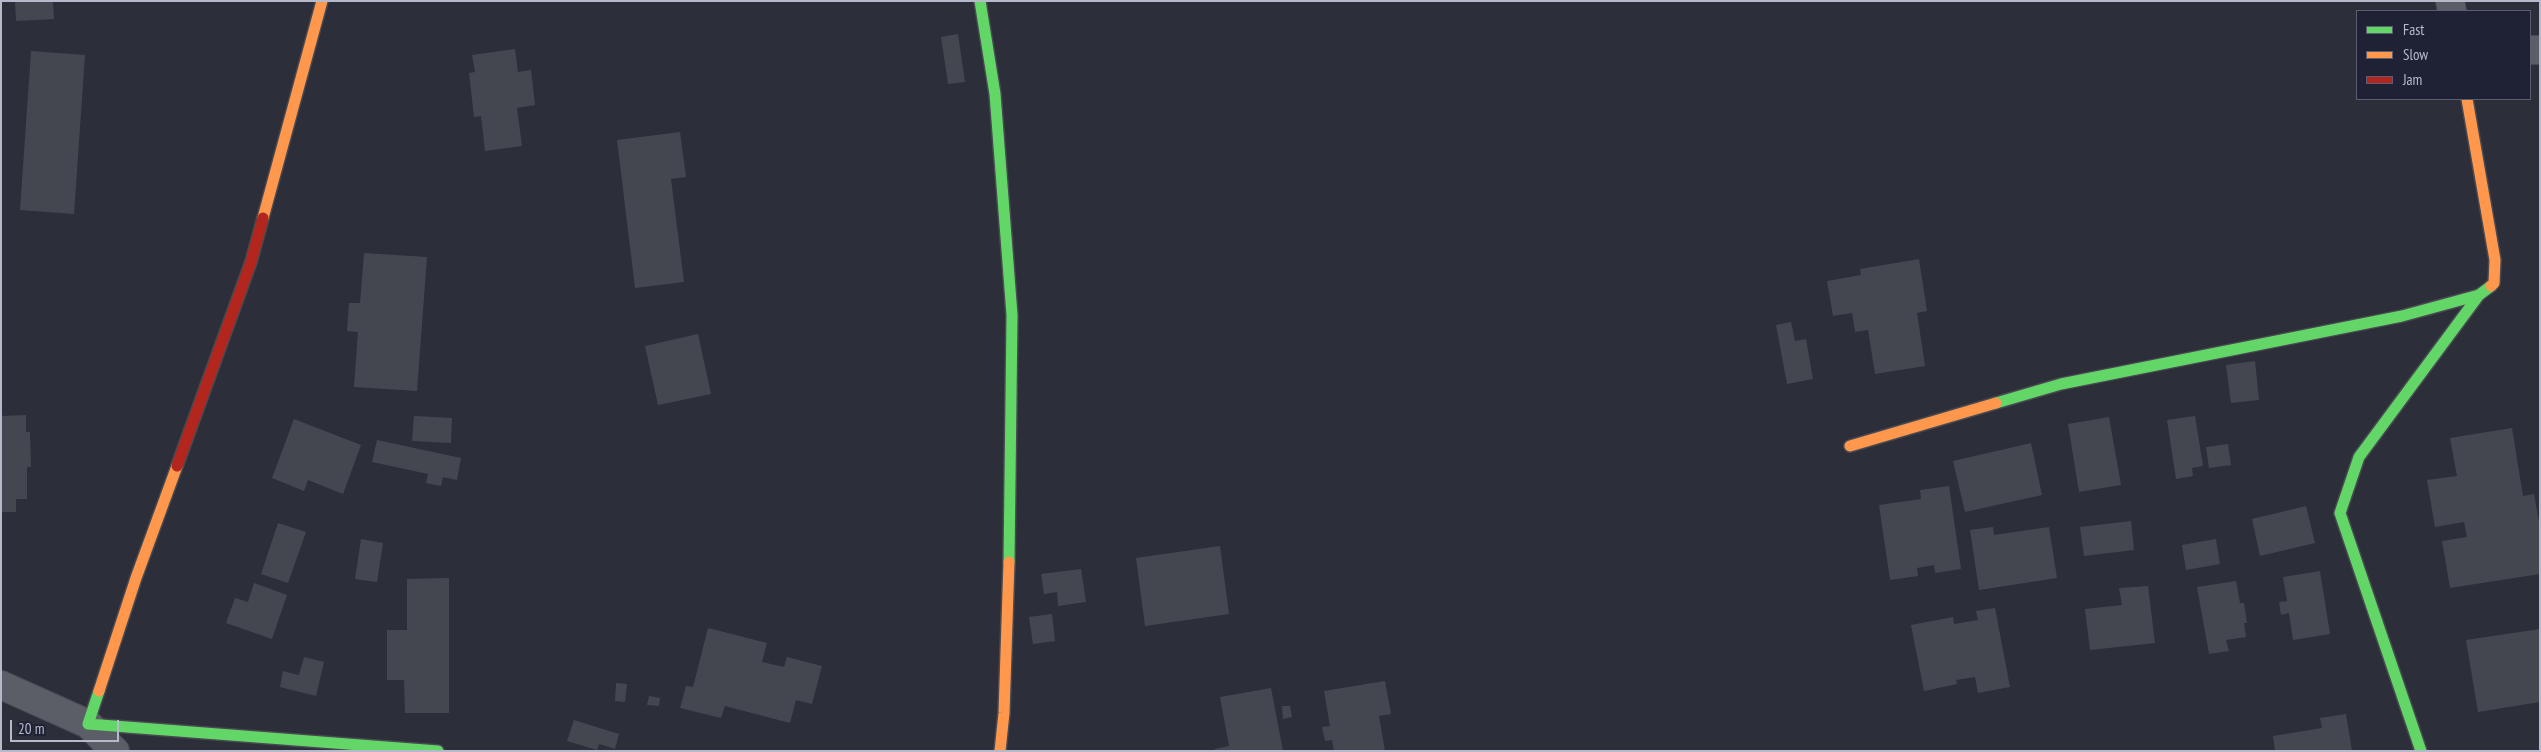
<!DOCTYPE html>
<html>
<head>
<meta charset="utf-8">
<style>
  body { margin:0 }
  #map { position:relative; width:2541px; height:752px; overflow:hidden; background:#2c2e39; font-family:"PT Sans Narrow",sans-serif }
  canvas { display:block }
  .frame { position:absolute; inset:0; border:2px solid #b6b9c9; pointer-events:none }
  .legend { position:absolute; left:2356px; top:10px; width:175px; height:90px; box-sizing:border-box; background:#1e2234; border:1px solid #5b5e70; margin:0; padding:6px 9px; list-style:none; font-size:15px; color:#b6b9c9 }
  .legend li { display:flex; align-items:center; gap:10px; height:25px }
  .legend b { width:25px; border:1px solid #5b5e70 }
  .scale { position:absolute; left:10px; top:720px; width:109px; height:22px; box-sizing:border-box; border:2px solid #b6b9c9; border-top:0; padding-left:6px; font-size:15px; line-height:18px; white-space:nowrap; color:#b6b9c9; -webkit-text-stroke:4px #1e2234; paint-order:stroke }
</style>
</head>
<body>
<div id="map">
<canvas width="2541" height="752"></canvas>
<div class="frame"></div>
<ul class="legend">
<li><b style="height:6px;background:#63d668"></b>Fast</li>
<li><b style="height:6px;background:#ff974d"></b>Slow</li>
<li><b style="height:6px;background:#b3261e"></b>Jam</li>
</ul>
<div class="scale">20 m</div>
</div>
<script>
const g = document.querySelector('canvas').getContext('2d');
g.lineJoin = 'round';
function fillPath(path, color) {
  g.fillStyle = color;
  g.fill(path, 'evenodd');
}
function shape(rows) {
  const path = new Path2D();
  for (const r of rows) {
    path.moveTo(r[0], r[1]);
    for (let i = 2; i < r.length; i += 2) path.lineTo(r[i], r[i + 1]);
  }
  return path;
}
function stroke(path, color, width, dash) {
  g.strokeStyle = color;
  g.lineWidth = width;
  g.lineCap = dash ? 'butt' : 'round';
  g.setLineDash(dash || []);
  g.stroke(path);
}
fillPath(shape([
  [15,1,53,1,54,19,16,21],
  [958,34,965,82,948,84,941,37],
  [515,49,518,72,531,70,535,105,517,108,522,146,485,151,481,116,474,117,469,73,475,72,472,55],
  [31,51,85,55,74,214,20,210],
  [680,132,686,177,671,179,684,282,635,288,617,140],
  [364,253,427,257,417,391,354,387,358,332,347,331,349,303,360,303],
  [1919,259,1927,311,1917,313,1925,366,1875,374,1868,330,1855,332,1852,313,1833,316,1827,281,1861,275,1860,269],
  [1791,322,1795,341,1806,339,1813,379,1787,384,1776,325],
  [698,334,711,394,658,405,645,346],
  [2255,361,2259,400,2231,403,2226,365],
  [26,415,26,432,30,432,31,467,27,467,27,499,16,499,16,512,1,512,1,416],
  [414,416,452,418,451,443,412,441],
  [2195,416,2203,466,2192,468,2193,476,2176,479,2167,420],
  [2109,417,2121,485,2079,492,2068,424],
  [294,419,361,445,343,494,308,480,304,491,272,478],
  [2512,428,2523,496,2534,494,2540,528,2540,574,2450,588,2442,541,2467,537,2464,522,2435,527,2427,480,2457,476,2450,438],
  [377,440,461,458,457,480,443,477,441,486,426,483,428,474,372,462],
  [2031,443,2042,495,1965,512,1953,461],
  [2228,444,2231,465,2209,468,2206,447],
  [1949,486,1961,569,1935,573,1934,565,1917,568,1918,576,1890,580,1879,505,1921,499,1920,490],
  [2306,506,2315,543,2260,556,2252,519],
  [2131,521,2134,550,2084,556,2080,527],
  [278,523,306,532,288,583,261,574],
  [1993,527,1994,535,2049,527,2057,578,1979,590,1970,530],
  [361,539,383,543,377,582,355,579],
  [2216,539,2220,564,2186,570,2182,545],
  [1220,546,1229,614,1145,626,1136,558],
  [1081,569,1086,602,1058,606,1057,592,1044,594,1041,574],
  [2320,571,2330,634,2293,640,2289,613,2281,615,2279,602,2287,601,2283,577],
  [449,578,449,713,405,713,404,680,387,680,387,630,407,630,407,579],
  [2236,581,2240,603,2244,603,2247,623,2244,623,2246,637,2226,640,2229,651,2209,654,2197,587],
  [254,583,287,595,272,639,226,623,235,598,248,602],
  [2148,586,2155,643,2090,650,2085,609,2122,605,2119,588],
  [1995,608,2010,687,1978,693,1975,677,1956,680,1957,684,1924,691,1911,625,1953,617,1954,624,1978,620,1976,611],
  [1052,614,1055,641,1033,644,1029,617],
  [708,628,767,643,762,662,784,667,787,657,822,666,812,704,796,700,790,723,725,706,721,718,680,708,686,686,693,687],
  [2540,629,2540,702,2478,712,2466,640],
  [304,657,324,662,316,696,280,687,283,671,299,675],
  [1385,681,1391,714,1379,716,1385,751,1334,751,1332,740,1325,741,1322,727,1330,726,1324,691],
  [616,683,627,684,625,702,615,701],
  [1271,688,1283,751,1215,751,1215,749,1229,746,1220,697],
  [649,696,660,698,659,706,647,705],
  [1282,706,1290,706,1292,717,1283,719],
  [2346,714,2352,751,2275,751,2273,736,2322,728,2320,718],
  [574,720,619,734,615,749,599,744,597,750,567,741]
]), '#454750');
const street = shape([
  [2450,1,2452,11],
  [2530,50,2540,50],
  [1,685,88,724,115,751]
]);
const fast = shape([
  [980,1,995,94,1012,315,1009,562],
  [1996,403,2061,384,2402,316,2479,295],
  [99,691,88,724,438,751],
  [2421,751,2340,513,2359,457,2479,295,2491,286]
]);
const slow = shape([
  [2467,99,2495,260,2494,283,2491,286],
  [263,218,322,1],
  [1850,446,1996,403],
  [99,691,136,578,177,466],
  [1000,751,1004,713,1009,562]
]);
const jam = shape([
  [177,466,251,262,263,218]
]);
stroke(street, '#484951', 30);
stroke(fast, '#484951', 14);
stroke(slow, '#484951', 14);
stroke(jam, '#484951', 14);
stroke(street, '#5c5e67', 28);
stroke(fast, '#63d668', 11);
stroke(slow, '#ff974d', 11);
stroke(jam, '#b3261e', 11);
</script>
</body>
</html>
